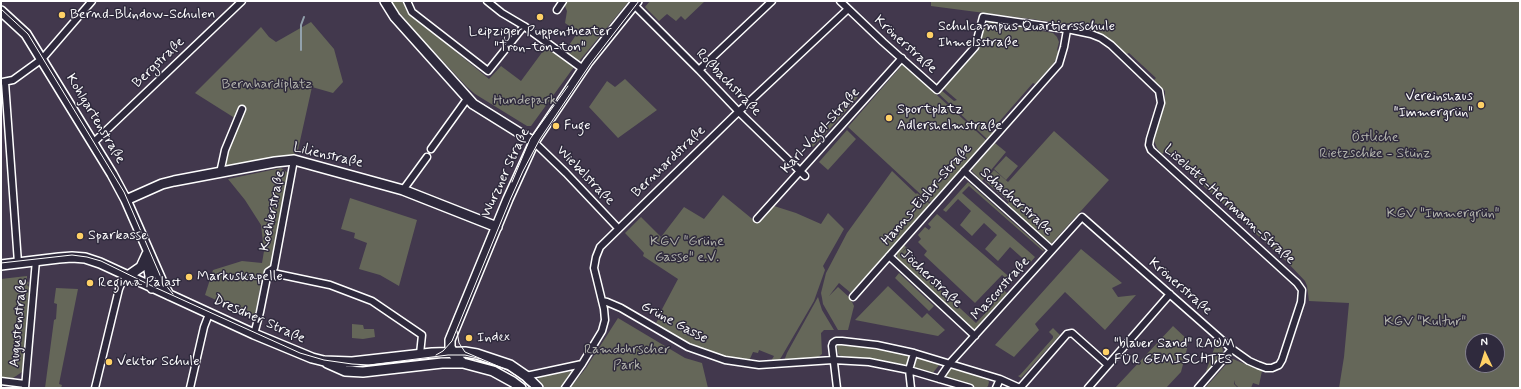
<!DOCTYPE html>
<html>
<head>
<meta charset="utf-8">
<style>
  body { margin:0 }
  #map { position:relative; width:1521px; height:389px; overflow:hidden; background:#42384d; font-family:Mynerve,sans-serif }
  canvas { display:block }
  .frame { position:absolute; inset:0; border:2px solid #fff; pointer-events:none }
  .north { position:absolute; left:1465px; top:333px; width:40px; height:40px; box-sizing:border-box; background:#2f2a3d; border:1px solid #827f8b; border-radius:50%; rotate:356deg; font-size:11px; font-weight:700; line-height:16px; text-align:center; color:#fff }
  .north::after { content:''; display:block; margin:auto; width:14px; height:18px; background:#ffd166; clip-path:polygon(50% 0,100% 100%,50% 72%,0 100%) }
</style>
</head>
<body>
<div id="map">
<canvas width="1521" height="389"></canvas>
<div class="frame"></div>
<div class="north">N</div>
</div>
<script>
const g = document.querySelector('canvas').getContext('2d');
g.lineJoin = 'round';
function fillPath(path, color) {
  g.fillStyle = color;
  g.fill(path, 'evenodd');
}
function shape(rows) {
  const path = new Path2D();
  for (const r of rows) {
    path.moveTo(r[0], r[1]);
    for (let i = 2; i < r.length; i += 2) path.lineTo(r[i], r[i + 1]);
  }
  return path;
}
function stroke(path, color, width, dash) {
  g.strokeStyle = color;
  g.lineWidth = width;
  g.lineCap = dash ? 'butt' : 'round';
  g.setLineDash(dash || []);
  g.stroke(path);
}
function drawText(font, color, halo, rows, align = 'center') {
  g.font = font + ' Mynerve,sans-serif';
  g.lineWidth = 3;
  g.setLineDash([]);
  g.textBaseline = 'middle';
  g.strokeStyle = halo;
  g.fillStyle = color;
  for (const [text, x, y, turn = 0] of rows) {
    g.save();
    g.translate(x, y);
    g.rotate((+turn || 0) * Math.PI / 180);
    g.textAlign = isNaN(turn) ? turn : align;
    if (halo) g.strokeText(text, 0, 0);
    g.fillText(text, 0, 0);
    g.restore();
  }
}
fillPath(shape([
  [390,1,402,1,410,14,489,79,501,66,521,81,546,47,561,57,578,32,565,23,567,11,564,4,566,1,629,1,571,71,531,126,527,126,475,94,467,87,412,28],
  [650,1,705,1,685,20,681,16,676,21,667,14,659,21,645,7],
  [931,1,1520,1,1520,388,1339,388,1344,357,1349,303,1309,301,1307,286,1305,281,1287,262,1165,151,1162,154,1157,148,1154,141,1155,133,1165,100,1165,91,1154,80,1156,78,1129,53,1127,54,1101,35,1090,31,1046,21,931,6],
  [1473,341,1497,341,1497,365,1473,365],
  [985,21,1053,33,1057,37,1059,42,1057,50,1059,52,1054,63,1035,84,1033,83,991,131,993,133,987,139,938,93,941,90,954,101,957,100,943,88,979,49],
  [311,22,334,49,343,82,333,93,312,87,298,150,294,155,222,171,234,131,241,122,195,93,261,27,269,37,276,42],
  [903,64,987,141,933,201,929,202,848,127],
  [625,79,657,110,618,138,589,107,607,81,615,87],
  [855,95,858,97,838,120,813,147,810,145],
  [847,130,856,139,828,170,819,162],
  [1054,131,1109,180,1051,244,1007,205,1009,202,985,181,994,170,1008,182],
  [995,143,1006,152,982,181,972,171,973,168],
  [1006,156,1018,166,1006,180,994,169],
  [281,168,288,173,271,264,262,277,255,316,252,316,205,295,213,270,242,261,262,263,264,251,261,225,245,200,228,179],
  [892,171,916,194,917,193,930,204,851,293,839,283,829,296,838,287,850,298,854,306,848,330,838,330,823,304,822,298,821,293,826,273,847,233],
  [968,182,1044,250,1043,251,969,186,962,193,1035,257,1029,264,1010,247,998,261,985,249,997,235,984,223,972,236,960,225,971,211,958,199,946,212,943,210],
  [723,195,756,222,771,205,796,213,821,224,828,213,844,229,823,266,825,270,814,301,779,361,771,361,774,356,759,350,758,353,753,352,749,361,723,357,692,345,656,323,661,314,660,313,678,279,643,256,644,253,625,233,641,217,661,237,684,207,704,219],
  [350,198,417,220,399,286,380,275,359,269,367,243,354,238,355,233,341,229],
  [937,214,1014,281,1012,283,1002,275,975,303,924,255,927,251,918,242,921,239,918,235,925,227,929,230,931,227,928,224],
  [903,244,906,247,901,254,907,247,911,251,905,257,976,323,994,304,992,301,1002,289,1007,293,974,331,897,258,897,250],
  [1081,249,1122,283,1112,288,1118,297,1136,295,1105,330,1065,292,1035,324,1039,330,1014,357,995,345],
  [899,273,934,306,929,311,895,278],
  [27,276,27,281,29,283,27,285,29,287,22,372,13,378,1,377,1,279],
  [888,286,922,318,927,313,945,330,938,336,855,320],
  [56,288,78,289,59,384,62,385,61,388,45,388,54,320,56,319,57,304,54,303],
  [818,297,822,310,834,330,824,330,821,333,822,354,818,357,784,361,787,353],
  [618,318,685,358,702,363,708,388,570,388,586,368],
  [352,324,363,325,364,329,374,329,375,337,363,339,352,338],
  [1173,326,1189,341,1181,372,1166,388,1115,388],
  [1053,328,1060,335,1021,378,1018,376,1020,375,1053,338,1053,336,1049,332],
  [1217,341,1222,346,1223,352,1225,353,1209,373,1206,371],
  [857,343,911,355,908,366,876,360,841,356,838,354,837,346,838,344],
  [919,357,940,364,932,374,916,369,914,368,913,365,917,358],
  [1233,359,1262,371,1259,385,1253,383,1251,388,1239,388,1235,384,1234,380,1234,384,1238,388,1205,388,1230,360],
  [952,367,987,378,989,382,988,386,986,388,975,388,950,381,947,378,946,374],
  [572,371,561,388,545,388,538,379,539,377]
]), '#656759');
stroke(shape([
  [301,50,301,25,304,17]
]), '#92a1ac', 2);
const street = shape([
  [407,1,412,12,488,71,524,26],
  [487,1,502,13,524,26,583,69],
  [840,1,883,42,937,90,975,47,983,17,1072,30,1091,34,1101,38,1111,45,1159,91,1161,103,1150,139,1149,145,1151,150,1297,283,1302,290,1301,302,1282,360,1279,365,1272,368,1266,368,1258,365,1249,361,1232,349,1082,217,950,363,939,379],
  [634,5,699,70,739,112,805,176],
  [557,10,563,1],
  [699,70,772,1],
  [3,82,13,80,42,59,92,1],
  [5,82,18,263],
  [534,142,566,173,618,228],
  [93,143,242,1],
  [431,149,467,99],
  [964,171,1052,250],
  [220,173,225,150,242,109],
  [403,190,427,157],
  [757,219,902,58],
  [889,256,975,336],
  [268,272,330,285,372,301,422,335,420,354],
  [853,297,1059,64,1064,47,1067,30],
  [602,301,607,302,621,308,688,347,725,360,759,365,833,360,869,362,909,370,970,388],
  [254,334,260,312,268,272,274,268,294,160],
  [526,376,582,364],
  [1,381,25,384],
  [25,388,36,260],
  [95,388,119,289,125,275],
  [190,388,204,327,209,314],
  [565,388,582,364,602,331,605,320,604,309,594,268,596,257,600,247,733,117,848,9],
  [837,388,832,346,833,343,836,341,842,341,877,345,914,353,1000,379,1020,388],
  [911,388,909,370,914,353],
  [996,388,1000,379],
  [1020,388,1067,334,1072,333,1108,365],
  [1088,388,1170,294],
  [1198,388,1232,349]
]);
const secondary = shape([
  [385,1,395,17,473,104,534,142],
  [1,11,26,34,112,174,126,200,162,282,169,295],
  [126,200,162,184,174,181,275,162,294,160,403,190,497,227],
  [149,257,149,270,152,288],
  [1,265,59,258,72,257,85,258,100,263,254,334,312,358,324,361,352,362,432,353,465,352,477,354,510,365,526,376,538,388],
  [128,276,141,267,147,254],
  [327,363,345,371,363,372,442,363,463,363,493,371,513,382,521,388],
  [463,363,454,355,450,347,450,340,508,199,534,142,588,62,637,1]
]);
stroke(street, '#fff', 9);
stroke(secondary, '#fff', 12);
stroke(street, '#2f2a3d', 6);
stroke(secondary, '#2f2a3d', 9);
stroke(shape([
  [1,9,28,34,124,192,163,282,173,294],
  [512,182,530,139,568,86],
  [1,263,72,255,87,257,101,261,152,286,300,353,324,360,352,364,369,365,448,355,465,355,481,359],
  [457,331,459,343,465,352,507,370,517,376,532,388],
  [436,355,443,351,452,341,510,200,523,171,540,139,591,63,639,1]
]), '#fff', 1);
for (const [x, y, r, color] of [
  [62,15,4,"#ffd166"],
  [540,17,4,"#ffd166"],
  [930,35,4,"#ffd166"],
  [1481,105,4,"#ffd166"],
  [889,118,4,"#ffd166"],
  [556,126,4,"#ffd166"],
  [80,236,4,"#ffd166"],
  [189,277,4,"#ffd166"],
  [90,283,4,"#ffd166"],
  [469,338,4,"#ffd166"],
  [1106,352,4,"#ffd166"],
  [109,362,4,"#ffd166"]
]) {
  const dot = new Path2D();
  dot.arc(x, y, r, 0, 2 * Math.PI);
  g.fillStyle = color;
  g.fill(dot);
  stroke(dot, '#2f2a3d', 1.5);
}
drawText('14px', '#fff', '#2f2a3d', [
  ["Bernd-Blindow-Schulen",70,15],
  ["Schulcampus Quartiersschule",938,27],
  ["Ihmelsstraße",938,43],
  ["Leipziger Puppentheater",540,32,"center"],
  ["\"Tron-ton-ton\"",540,48,"center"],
  ["Vereinshaus",1473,97,"right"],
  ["\"Immergrün\"",1473,113,"right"],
  ["Sportplatz",897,110],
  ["Adlershelmstraße",897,126],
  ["Fuge",564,126],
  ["Sparkasse",88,236],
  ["Markuskapelle",197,277],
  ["Regina Palast",98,283],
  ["Index",477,338],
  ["\"blauer Sand\" RAUM",1114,344],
  ["FÜR GEMISCHTES",1114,360],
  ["Vektor Schule",117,362]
], 'left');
drawText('14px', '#fff', '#2f2a3d', [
  ["Krönerstraße",905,45,42],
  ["Bergstraße",159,63,-44],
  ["Roßbachstraße",728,83,46],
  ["Kohlgartenstraße",95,119,59],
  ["Karl-Vogel-Straße",821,131,-48],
  ["Lilienstraße",328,156,13],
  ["Bernhardstraße",669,162,-44],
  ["Wurzner Straße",506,173,-65],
  ["Wiebelstraße",585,176,46],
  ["Hanns-Eisler-Straße",927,195,-49],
  ["Schacherstraße",1016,202,42],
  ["Liselotte-Herrmann-Straße",1229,205,42],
  ["Koehlerstraße",273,211,-79],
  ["Jöcherstraße",931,279,43],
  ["Krönerstraße",1180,287,41],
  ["Mascovstraße",1001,289,-48],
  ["Dresdner Straße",259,320,24],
  ["Augustenstraße",19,323,-85],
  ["Grüne Gasse",674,323,28]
]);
drawText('14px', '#b2b3ac', '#2f2a3d', [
  ["Bernhardiplatz",267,85],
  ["Hundepark",525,101],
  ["Östliche",1375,138],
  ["Rietzschke - Stünz",1375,154],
  ["KGV \"Immergrün\"",1443,214],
  ["KGV \"Grüne",687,242],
  ["Gasse\" e.V.",687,258],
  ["KGV \"Kultur\"",1425,322],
  ["Ramdohrscher",627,350],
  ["Park",627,366]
]);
</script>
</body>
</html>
